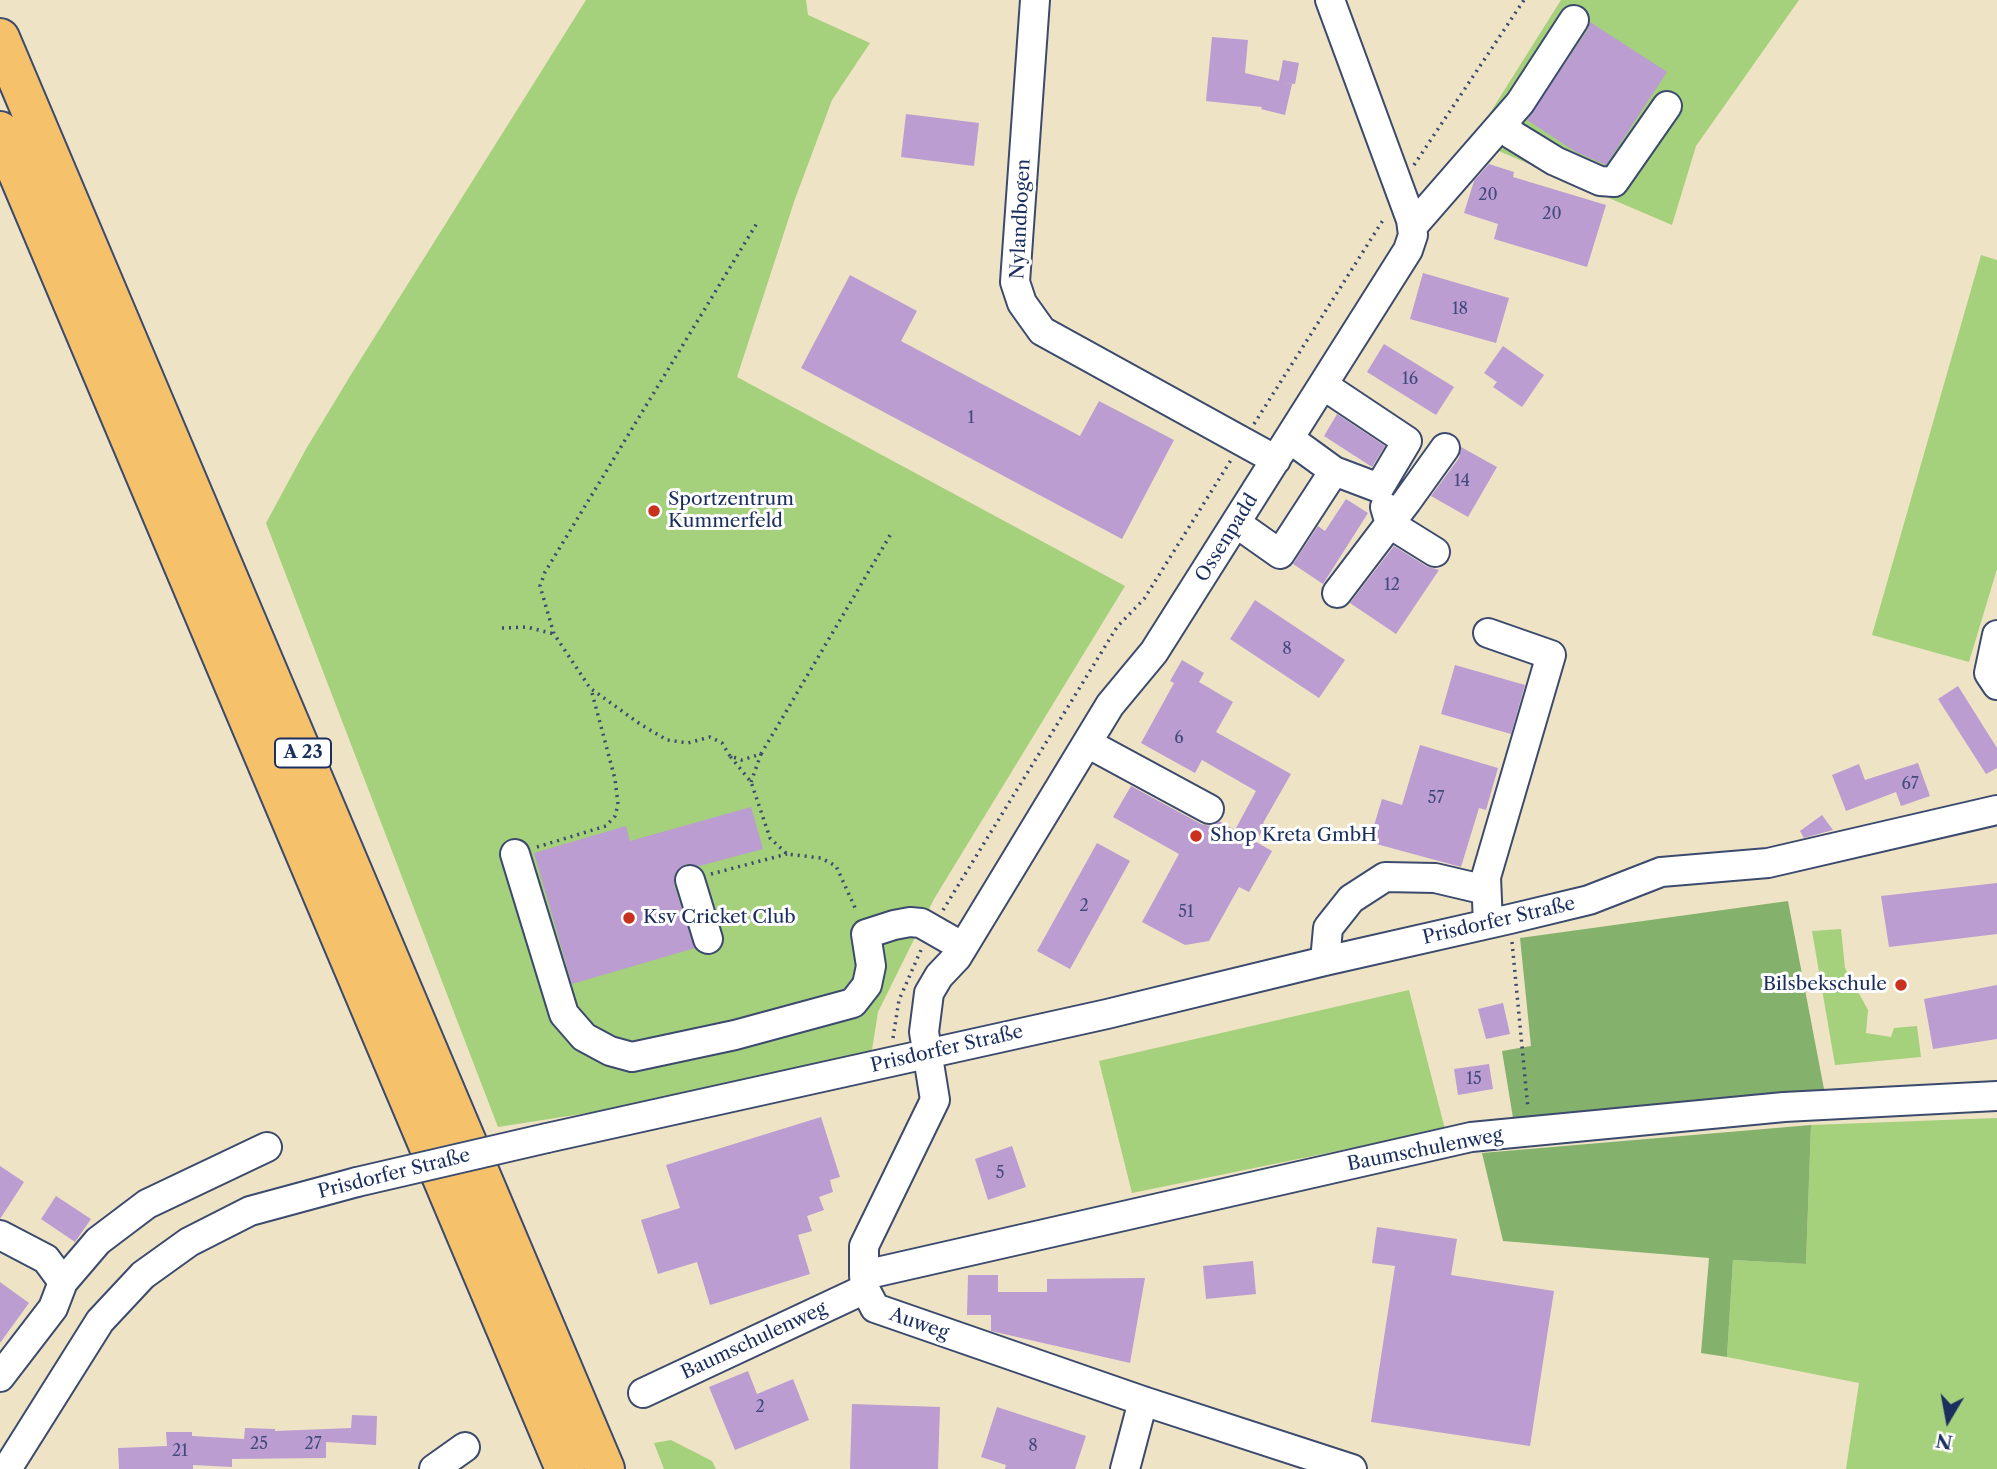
<!DOCTYPE html>
<html>
<head>
<meta charset="utf-8">
<style>
  body { margin:0 }
  #map { position:relative; width:1997px; height:1469px; overflow:hidden; background:#eee3c5; font-family:"Libre Caslon Text",serif }
  canvas { display:block }
  .north { position:absolute; left:1913px; top:1385px; width:70px; height:70px; -webkit-text-stroke:5px #fff; paint-order:stroke; rotate:190deg; font-size:19px; font-weight:700; line-height:28px; text-align:center; color:#1b2f5e }
  .north::after { content:''; display:block; margin:auto; width:24px; height:32px; background:#1b2f5e; clip-path:polygon(50% 0,100% 100%,50% 72%,0 100%) }
</style>
</head>
<body>
<div id="map">
<canvas width="1997" height="1469"></canvas>
<div class="north">N</div>
</div>
<script>
const g = document.querySelector('canvas').getContext('2d');
g.lineJoin = 'round';
function fillPath(path, color) {
  g.fillStyle = color;
  g.fill(path, 'evenodd');
}
function shape(rows) {
  const path = new Path2D();
  for (const r of rows) {
    path.moveTo(r[0], r[1]);
    for (let i = 2; i < r.length; i += 2) path.lineTo(r[i], r[i + 1]);
  }
  return path;
}
function stroke(path, color, width, dash) {
  g.strokeStyle = color;
  g.lineWidth = width;
  g.lineCap = dash ? 'butt' : 'round';
  g.setLineDash(dash || []);
  g.stroke(path);
}
function drawText(font, color, halo, rows, align = 'center') {
  g.font = font + ' "Libre Caslon Text",serif';
  g.lineWidth = 6;
  g.setLineDash([]);
  g.textBaseline = 'middle';
  g.strokeStyle = halo;
  g.fillStyle = color;
  for (const [text, x, y, turn = 0] of rows) {
    g.save();
    g.translate(x, y);
    g.rotate((+turn || 0) * Math.PI / 180);
    g.textAlign = isNaN(turn) ? turn : align;
    if (halo) g.strokeText(text, 0, 0);
    g.fillText(text, 0, 0);
    g.restore();
  }
}
fillPath(shape([
  [586,0,806,0,808,15,870,43,832,100,795,199,737,377,1125,586,934,899,878,1012,869,1069,498,1127,266,523,306,449,352,373],
  [1561,0,1799,0,1696,146,1672,225,1473,140],
  [1981,255,1997,260,1997,569,1969,662,1872,635],
  [1841,929,1845,968,1868,1010,1866,1033,1891,1037,1894,1028,1917,1026,1921,1057,1835,1065,1812,931],
  [1409,990,1445,1129,1132,1193,1099,1061],
  [1997,1118,1997,1469,1846,1469,1859,1383,1727,1357,1733,1260,1806,1264,1811,1125],
  [671,1440,712,1461,716,1469,664,1469,654,1443]
]), '#a5d07c');
fillPath(shape([
  [1788,901,1824,1089,1513,1118,1502,1051,1531,1046,1520,938],
  [1811,1125,1806,1264,1733,1260,1727,1357,1701,1353,1709,1258,1503,1241,1482,1153]
]), '#84b26c');
fillPath(shape([
  [1590,22,1667,72,1606,165,1576,152,1527,120,1588,29],
  [1212,37,1248,40,1245,73,1279,81,1283,60,1299,63,1295,84,1284,83,1292,84,1285,115,1261,109,1262,107,1206,101],
  [906,114,979,123,974,166,901,157],
  [1489,164,1514,172,1513,177,1606,205,1587,267,1494,239,1498,224,1464,213,1474,181],
  [1423,273,1509,298,1496,343,1410,319],
  [850,275,917,311,901,341,1080,436,1099,401,1174,440,1122,539,801,368],
  [1384,344,1454,387,1436,415,1367,372],
  [1503,346,1544,375,1522,407,1493,387,1497,382,1484,373],
  [1337,414,1385,446,1372,467,1324,436],
  [1461,447,1497,467,1468,517,1431,496,1459,458],
  [1346,499,1368,513,1323,584,1293,564,1318,526,1325,531],
  [1394,546,1426,566,1439,570,1396,634,1350,603],
  [1255,600,1345,660,1319,698,1230,639],
  [1182,660,1204,673,1199,682,1233,702,1216,732,1291,774,1263,823,1265,825,1256,842,1272,851,1249,892,1239,887,1209,941,1185,945,1142,922,1179,854,1113,817,1131,786,1201,824,1210,826,1219,821,1235,830,1256,791,1202,760,1195,773,1141,743,1174,683,1170,681],
  [1455,665,1525,685,1511,734,1441,714],
  [1958,686,1997,748,1997,768,1986,774,1938,699],
  [1420,745,1498,768,1486,810,1479,808,1461,867,1369,842,1382,799,1402,805],
  [1918,763,1930,796,1901,806,1896,792,1846,811,1832,775,1859,764,1865,780],
  [751,807,763,849,699,866,686,864,675,873,674,885,695,948,572,984,534,853,626,826,630,841],
  [1822,815,1833,830,1804,838,1800,831],
  [1097,843,1130,861,1070,969,1037,951],
  [1997,883,1997,934,1889,947,1881,896],
  [1997,985,1997,1039,1933,1049,1924,999],
  [1503,1003,1510,1034,1486,1039,1478,1009],
  [1489,1064,1493,1089,1458,1095,1454,1069],
  [821,1117,840,1177,830,1180,833,1192,819,1197,824,1210,807,1216,812,1231,798,1235,810,1274,710,1305,697,1262,658,1274,641,1220,680,1208,666,1165],
  [1012,1146,1026,1187,988,1200,975,1159],
  [0,1166,24,1182,0,1219],
  [56,1196,91,1219,75,1242,41,1219],
  [1377,1227,1457,1239,1451,1275,1554,1291,1530,1446,1371,1422,1395,1266,1372,1263],
  [1253,1261,1256,1294,1206,1299,1203,1266],
  [968,1275,998,1275,998,1292,1047,1292,1047,1279,1145,1278,1130,1363,991,1331,991,1315,967,1315],
  [0,1282,29,1303,0,1343],
  [748,1371,757,1394,793,1379,809,1420,735,1450,709,1387],
  [852,1404,940,1407,938,1469,850,1469],
  [997,1407,1086,1436,1075,1469,1005,1469,1006,1465,981,1457],
  [352,1415,377,1416,376,1445,326,1442,326,1458,232,1459,232,1467,193,1465,193,1469,119,1469,118,1448,167,1446,166,1432,192,1432,192,1436,244,1439,245,1428,275,1429,275,1431,351,1428]
]), '#bb9dd1');
const minor = shape([
  [1035,0,1015,282,1022,303,1042,331,1276,460],
  [1330,0,1411,220,1413,235,1408,250,1154,652,1110,705,957,957,939,976,929,993,924,1032,935,1100,864,1246,864,1275,865,1289,875,1308,1143,1401,1352,1469],
  [1505,121,1511,134,1555,161,1600,181,1614,182,1667,106],
  [1412,227,1520,103,1574,20],
  [1290,439,1334,471,1379,488,1407,441,1323,385],
  [1385,507,1390,524,1435,552],
  [1236,523,1280,554,1334,471],
  [1337,593,1407,501,1445,448],
  [1997,635,1989,673,1997,685],
  [1087,743,1209,809],
  [515,854,564,1014,584,1037,610,1051,632,1057,735,1035,853,1003,867,985,871,966,866,934,894,925,910,922,921,923,963,947],
  [690,880,708,939],
  [1488,924,1486,877,1551,655,1488,633],
  [1325,961,1328,928,1351,899,1385,877,1435,878,1486,890],
  [547,1138,1107,1014,1325,961,1510,919,1589,900,1661,872,1768,863,1997,810],
  [0,1235,46,1259,63,1282],
  [864,1275,1471,1137,1784,1107,1997,1096],
  [0,1377,53,1308,63,1282,98,1241,147,1204,267,1147],
  [643,1393,865,1289],
  [7,1469,100,1321,143,1275,189,1242,250,1211,357,1182],
  [434,1469,465,1447],
  [1125,1469,1143,1401]
]);
const highway = shape([
  [0,38,605,1469],
  [0,131,565,1469]
]);
stroke(minor, '#3b4a6d', 32);
stroke(highway, '#3b4a6d', 42);
stroke(shape([
  [1414,165,1524,0],
  [1254,424,1385,217],
  [502,628,527,627,554,634],
  [761,754,892,532],
  [730,756,722,743,710,737,688,743,667,740,640,724,590,688,554,634,540,586,545,572,757,223],
  [751,782,761,754,742,760,730,756,751,782,770,838,787,854,821,858,836,866,857,912],
  [537,847,606,826,615,816,618,804,615,779,591,689],
  [711,874,787,854],
  [943,910,1117,627,1144,599,1231,460],
  [1512,942,1528,1109],
  [893,1038,899,1000,921,950]
]), '#3b4a6d', 3.5, [2, 5]);
stroke(minor, '#fff', 28);
stroke(highway, '#f5c16b', 38);
const minorBridge = shape([
  [357,1182,547,1138]
]);
stroke(minorBridge, '#3b4a6d', 32, []);
stroke(minorBridge, '#fff', 28);
for (const [x, y, r, color] of [
  [654,511,7,"#c8321e"],
  [1196,836,7,"#c8321e"],
  [629,918,7,"#c8321e"],
  [1901,985,7,"#c8321e"]
]) {
  const dot = new Path2D();
  dot.arc(x, y, r, 0, 2 * Math.PI);
  g.fillStyle = color;
  g.fill(dot);
  stroke(dot, '#fff', 2.5);
}
drawText('16px', '#434a7b', null, [
  ["20",1488,195],
  ["20",1552,214],
  ["18",1460,309],
  ["16",1410,379],
  ["1",971,418],
  ["14",1462,481],
  ["12",1392,585],
  ["8",1287,649],
  ["6",1179,738],
  ["67",1910,784],
  ["57",1436,798],
  ["2",1084,906],
  ["51",1186,912],
  ["15",1474,1079],
  ["5",1000,1173],
  ["2",760,1407],
  ["25",259,1444],
  ["27",313,1444],
  ["8",1033,1446],
  ["21",180,1451]
]);
for (const [x, y, w] of [
  [303,753,56]
]) {
  const box = new Path2D();
  box.roundRect(x - w / 2, y - 14.5, w, 29, 5);
  g.fillStyle = '#fff';
  g.fill(box);
  stroke(box, '#1b2f5e', 2);
}
drawText('bold 18px', '#1b2f5e', null, [
  ["A 23",303,753]
]);
drawText('19px', '#1b2f5e', '#fff', [
  ["Nylandbogen",1021,219,-87],
  ["Ossenpadd",1227,538,-58],
  ["Prisdorfer Straße",1499,921,-13],
  ["Prisdorfer Straße",947,1049,-13],
  ["Baumschulenweg",1425,1150,-11],
  ["Prisdorfer Straße",394,1174,-14],
  ["Auweg",919,1324,19],
  ["Baumschulenweg",754,1341,-25]
]);
drawText('19px', '#1b2f5e', '#fff', [
  ["Sportzentrum",668,500],
  ["Kummerfeld",668,522],
  ["Shop Kreta GmbH",1210,836],
  ["Ksv Cricket Club",643,918],
  ["Bilsbekschule",1887,985,"right"]
], 'left');
</script>
</body>
</html>
